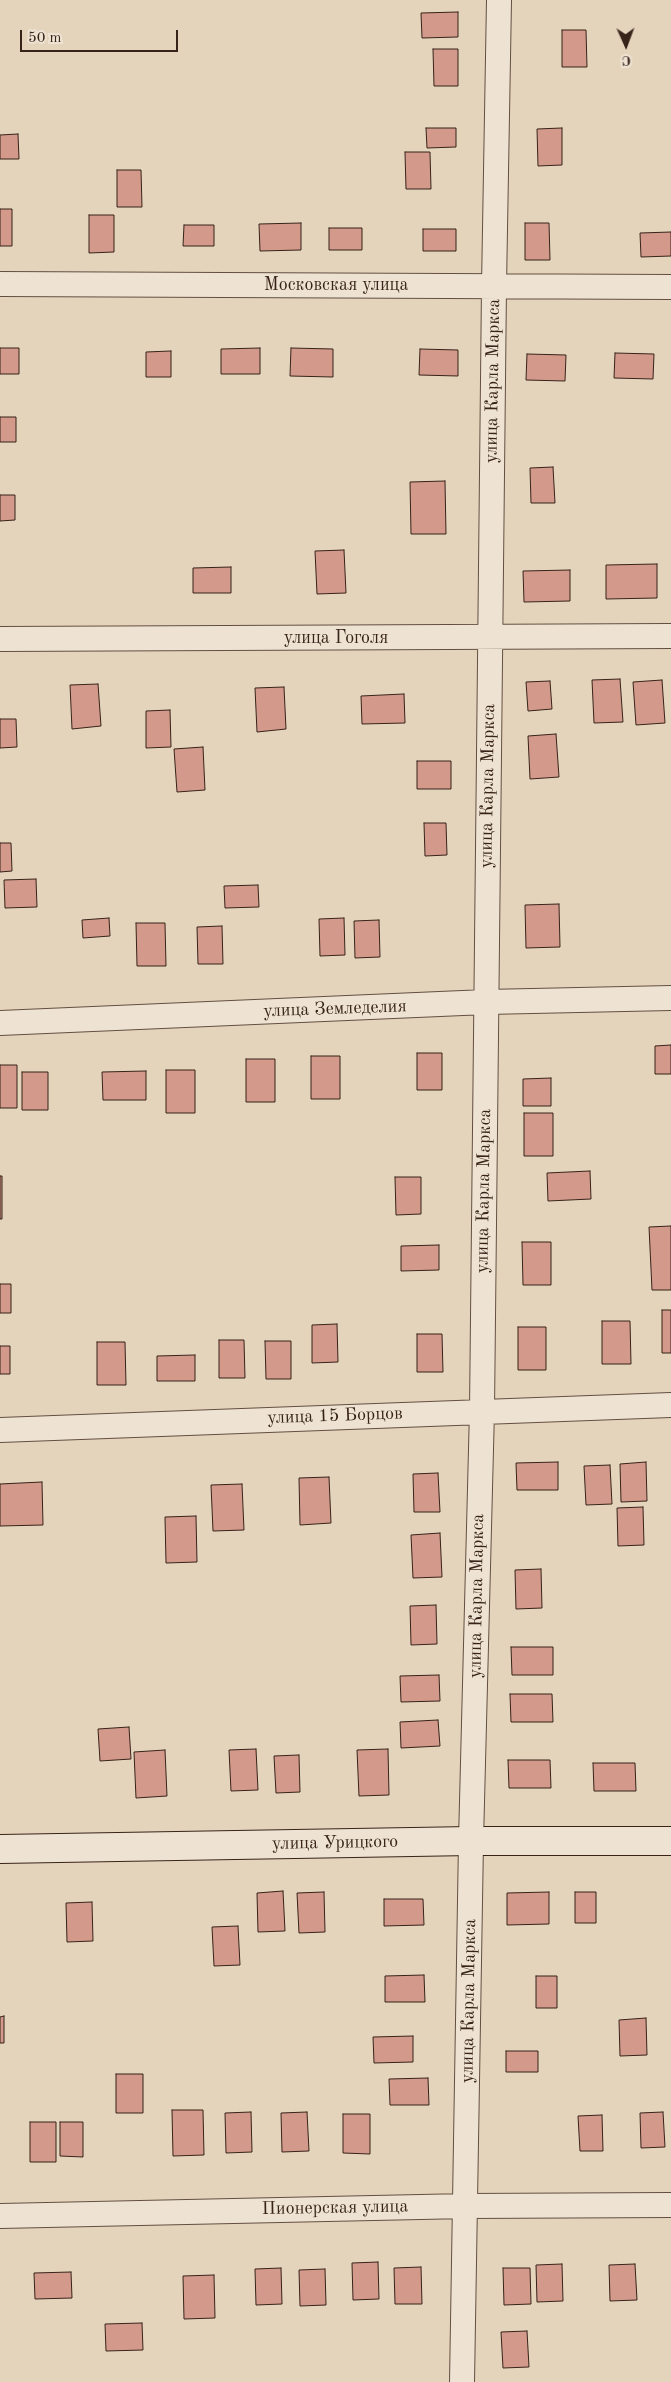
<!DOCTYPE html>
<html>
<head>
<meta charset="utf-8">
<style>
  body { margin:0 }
  #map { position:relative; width:671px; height:2382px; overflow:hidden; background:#e5d4bc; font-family:"Old Standard TT",serif }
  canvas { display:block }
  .north { position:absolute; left:601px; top:20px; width:50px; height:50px; -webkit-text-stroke:4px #eee3d3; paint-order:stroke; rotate:178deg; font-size:14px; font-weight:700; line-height:20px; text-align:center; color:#372319 }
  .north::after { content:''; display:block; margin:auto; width:18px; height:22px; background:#372319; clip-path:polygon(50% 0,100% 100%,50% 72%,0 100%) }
  .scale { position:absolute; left:20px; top:30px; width:158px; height:22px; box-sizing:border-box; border:2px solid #372319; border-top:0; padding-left:6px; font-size:15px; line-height:18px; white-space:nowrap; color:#372319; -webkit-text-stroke:4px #eee3d3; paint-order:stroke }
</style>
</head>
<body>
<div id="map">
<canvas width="671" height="2382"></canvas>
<div class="north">С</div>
<div class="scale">50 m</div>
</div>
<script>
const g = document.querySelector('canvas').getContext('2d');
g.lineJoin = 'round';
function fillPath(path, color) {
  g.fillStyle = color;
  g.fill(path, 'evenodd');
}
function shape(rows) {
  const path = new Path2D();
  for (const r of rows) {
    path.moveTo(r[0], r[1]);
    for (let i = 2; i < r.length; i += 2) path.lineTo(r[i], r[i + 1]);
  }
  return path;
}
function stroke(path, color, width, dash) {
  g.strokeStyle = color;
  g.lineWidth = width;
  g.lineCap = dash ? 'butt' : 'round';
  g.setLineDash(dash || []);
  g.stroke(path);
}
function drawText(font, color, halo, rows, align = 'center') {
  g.font = font + ' "Old Standard TT",serif';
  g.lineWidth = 4;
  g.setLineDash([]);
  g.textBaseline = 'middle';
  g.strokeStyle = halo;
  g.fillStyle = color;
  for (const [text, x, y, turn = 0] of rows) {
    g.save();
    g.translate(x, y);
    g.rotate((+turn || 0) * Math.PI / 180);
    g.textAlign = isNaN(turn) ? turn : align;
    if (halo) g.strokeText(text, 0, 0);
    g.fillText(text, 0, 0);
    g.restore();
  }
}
const building = shape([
  [458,12,458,37,422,38,421,13,458,12],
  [562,30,586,30,587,67,562,67,562,30],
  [433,49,458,49,458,86,434,86,433,49],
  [426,128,456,128,456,147,427,148,426,128],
  [562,128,562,165,538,166,537,129,562,128],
  [18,134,19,159,0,159,0,135,18,134],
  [405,152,430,152,431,189,406,189,405,152],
  [117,170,141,170,142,207,117,207,117,170],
  [0,209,12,209,12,246,0,246,0,209],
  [89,215,114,215,114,252,89,253,89,215],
  [301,223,301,250,260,251,259,224,301,223],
  [525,223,549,223,550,260,525,260,525,223],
  [184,225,214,225,214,246,183,246,184,225],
  [329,228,362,228,362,250,329,250,329,228],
  [423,229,456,229,456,251,423,251,423,229],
  [671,232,671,256,641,257,640,233,671,232],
  [0,348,19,348,19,374,0,374,0,348],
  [260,348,260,374,221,374,221,349,260,348],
  [291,348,333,349,333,377,290,376,291,348],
  [420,349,458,350,458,376,419,375,420,349],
  [171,351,171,377,146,377,146,352,171,351],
  [615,353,654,354,653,379,614,378,615,353],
  [527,354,566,355,565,381,526,380,527,354],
  [0,417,16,417,16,442,0,442,0,417],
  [553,467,555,503,531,503,530,468,553,467],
  [445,481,446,534,411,534,410,482,445,481],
  [0,495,15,495,15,520,0,521,0,495],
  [344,550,346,593,317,594,315,551,344,550],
  [657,564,657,598,606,599,606,565,657,564],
  [231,567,231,593,193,593,193,568,231,567],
  [570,570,570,601,524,602,523,571,570,570],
  [620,679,623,722,594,723,592,680,620,679],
  [662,680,665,723,636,725,633,682,662,680],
  [550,681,552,709,528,711,526,682,550,681],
  [98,684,101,726,72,729,70,685,98,684],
  [284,687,286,729,257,732,255,688,284,687],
  [404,694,405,723,362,724,361,696,404,694],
  [170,710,171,747,146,748,146,711,170,710],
  [0,719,16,719,17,747,0,748,0,719],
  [556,734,559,777,530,779,528,736,556,734],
  [203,747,205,790,177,792,174,749,203,747],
  [417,761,451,761,451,789,417,789,417,761],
  [424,823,446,823,447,855,425,856,424,823],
  [0,843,11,843,12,871,0,872,0,843],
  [36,879,37,907,5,908,4,880,36,879],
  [258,885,259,907,225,908,224,886,258,885],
  [559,904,560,947,526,948,525,905,559,904],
  [109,918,110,936,83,938,82,920,109,918],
  [344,918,345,955,320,956,319,919,344,918],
  [379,920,380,957,355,958,354,921,379,920],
  [136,923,165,923,166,966,137,966,136,923],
  [222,926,223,964,198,964,197,927,222,926],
  [671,1045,671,1074,655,1074,655,1046,671,1045],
  [417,1053,442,1053,442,1090,417,1090,417,1053],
  [311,1056,340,1056,340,1099,311,1099,311,1056],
  [246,1059,275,1059,275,1102,246,1102,246,1059],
  [0,1065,17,1065,17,1108,0,1108,0,1065],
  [166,1070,195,1070,195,1113,166,1113,166,1070],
  [146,1071,146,1100,103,1100,102,1072,146,1071],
  [22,1072,48,1072,48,1110,22,1110,22,1072],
  [551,1078,551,1106,523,1106,523,1079,551,1078],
  [524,1113,553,1113,553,1156,524,1156,524,1113],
  [590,1171,591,1199,548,1201,547,1173,590,1171],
  [0,1176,2,1176,2,1219,0,1219,0,1176],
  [395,1177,421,1177,421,1214,396,1215,395,1177],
  [671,1226,671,1290,652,1290,649,1227,671,1226],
  [522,1242,551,1242,551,1285,523,1285,522,1242],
  [439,1245,439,1270,401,1271,401,1246,439,1245],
  [0,1284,11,1284,11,1313,0,1313,0,1284],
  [662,1310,671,1310,671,1353,662,1353,662,1310],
  [602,1321,630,1321,631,1364,602,1364,602,1321],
  [337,1324,338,1362,312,1363,312,1325,337,1324],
  [518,1327,546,1327,546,1370,518,1370,518,1327],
  [417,1334,442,1334,443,1372,417,1372,417,1334],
  [219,1340,244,1340,245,1378,219,1378,219,1340],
  [265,1341,291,1341,291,1379,266,1379,265,1341],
  [97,1342,125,1342,126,1385,97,1385,97,1342],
  [0,1346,10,1346,10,1374,0,1374,0,1346],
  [195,1355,195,1381,157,1381,157,1356,195,1355],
  [558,1462,558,1490,517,1490,516,1463,558,1462],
  [646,1462,647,1501,621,1502,620,1464,646,1462],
  [610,1465,612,1504,586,1505,584,1466,610,1465],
  [438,1473,440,1512,414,1512,413,1474,438,1473],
  [329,1477,331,1523,300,1525,299,1478,329,1477],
  [42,1482,43,1525,0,1526,0,1484,42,1482],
  [242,1484,244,1530,213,1531,211,1485,242,1484],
  [643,1507,644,1545,618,1546,617,1508,643,1507],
  [196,1516,197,1562,166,1563,165,1517,196,1516],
  [440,1533,442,1577,413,1578,411,1535,440,1533],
  [541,1569,542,1608,516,1609,515,1570,541,1569],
  [436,1605,437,1644,411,1645,410,1606,436,1605],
  [511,1647,553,1647,553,1675,512,1675,511,1647],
  [439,1675,440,1701,401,1702,400,1676,439,1675],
  [510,1694,552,1694,553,1722,511,1722,510,1694],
  [438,1720,440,1746,401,1748,400,1722,438,1720],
  [129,1727,131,1759,100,1761,98,1729,129,1727],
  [256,1749,258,1790,231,1791,229,1750,256,1749],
  [388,1749,389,1795,359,1796,357,1750,388,1749],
  [165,1750,167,1796,136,1798,134,1752,165,1750],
  [299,1755,300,1792,276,1793,274,1756,299,1755],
  [508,1760,550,1760,551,1788,509,1788,508,1760],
  [593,1763,635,1763,636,1791,594,1791,593,1763],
  [283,1891,285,1931,258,1932,257,1893,283,1891],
  [324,1892,325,1932,299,1933,297,1893,324,1892],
  [549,1892,549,1924,507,1925,507,1893,549,1892],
  [575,1892,596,1892,596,1923,575,1923,575,1892],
  [384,1899,423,1899,424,1925,384,1926,384,1899],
  [92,1902,93,1941,67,1942,66,1903,92,1902],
  [238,1926,240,1965,214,1966,212,1927,238,1926],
  [424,1975,425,2002,385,2002,385,1976,424,1975],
  [536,1976,557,1976,557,2008,536,2008,536,1976],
  [4,2016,4,2043,0,2043,0,2017,4,2016],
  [646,2018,647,2055,620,2056,619,2020,646,2018],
  [413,2036,413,2062,374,2063,373,2037,413,2036],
  [506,2051,538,2051,538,2072,506,2072,506,2051],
  [116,2074,143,2074,143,2113,116,2113,116,2074],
  [428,2078,429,2105,390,2105,389,2079,428,2078],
  [172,2110,203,2110,204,2155,173,2156,172,2110],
  [251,2112,252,2152,226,2153,225,2113,251,2112],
  [307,2112,309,2151,282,2152,281,2113,307,2112],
  [663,2112,665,2147,641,2148,640,2113,663,2112],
  [343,2114,370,2114,370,2154,343,2153,343,2114],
  [602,2115,603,2151,580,2151,578,2116,602,2115],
  [30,2122,56,2122,56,2162,30,2162,30,2122],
  [60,2122,83,2122,83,2157,60,2156,60,2122],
  [378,2262,379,2299,353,2300,352,2263,378,2262],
  [562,2264,563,2301,537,2302,536,2265,562,2264],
  [635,2264,637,2300,610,2301,609,2265,635,2264],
  [421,2267,422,2304,395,2304,394,2268,421,2267],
  [281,2268,282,2304,256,2305,255,2269,281,2268],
  [503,2268,530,2268,531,2304,504,2305,503,2268],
  [325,2269,326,2305,300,2306,299,2270,325,2269],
  [71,2272,72,2298,35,2299,34,2273,71,2272],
  [214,2275,215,2318,184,2319,183,2276,214,2275],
  [142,2323,143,2350,106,2351,105,2324,142,2323],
  [527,2331,529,2367,503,2368,501,2332,527,2331]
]);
fillPath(building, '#d3998b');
stroke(building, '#372319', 1);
const street = shape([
  [0,284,671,287],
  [0,639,671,636],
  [0,1023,486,1002,671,998],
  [0,1430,671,1405],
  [0,2216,467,2206,671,2205],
  [462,2382,471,1841,482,1410,494,286,499,0]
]);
const secondary = shape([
  [0,1849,471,1841,671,1841]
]);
stroke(street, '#624f42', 26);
stroke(secondary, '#372319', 30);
stroke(street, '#eee3d3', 24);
stroke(secondary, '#eee3d3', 28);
drawText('18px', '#372319', '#eee3d3', [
  ["Московская улица",336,285],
  ["улица Карла Маркса",493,381,-89],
  ["улица Гоголя",336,638],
  ["улица Карла Маркса",488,786,-89],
  ["улица Земледелия",335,1009,-2],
  ["улица Карла Маркса",484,1191,-89],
  ["улица 15 Борцов",335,1416,-2],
  ["улица Карла Маркса",477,1596,-89],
  ["улица Урицкого",335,1843,-1],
  ["улица Карла Маркса",469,2001,-89],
  ["Пионерская улица",335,2208,-1]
]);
</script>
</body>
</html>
